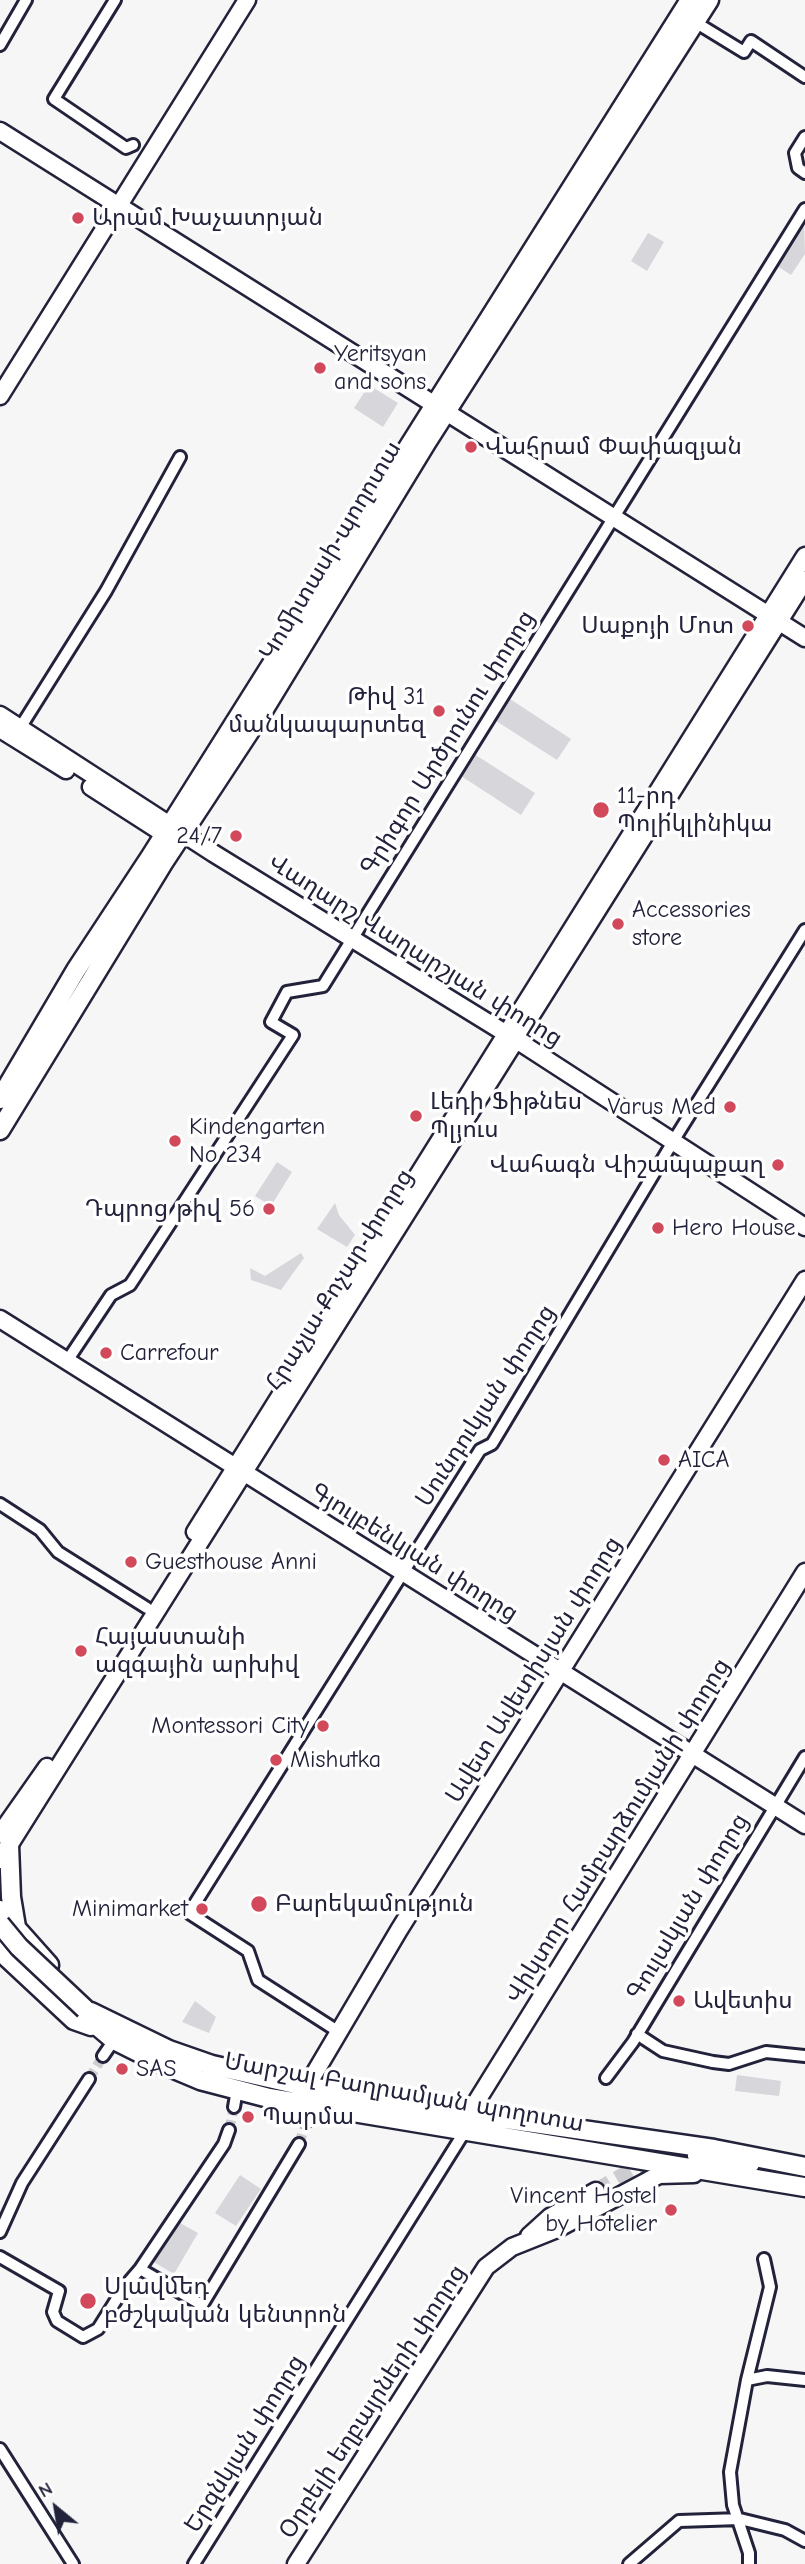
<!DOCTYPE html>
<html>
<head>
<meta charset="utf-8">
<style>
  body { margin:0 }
  #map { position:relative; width:805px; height:2564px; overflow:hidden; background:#f6f6f7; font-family:"Comic Neue",sans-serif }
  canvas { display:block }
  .north { position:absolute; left:21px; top:2473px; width:70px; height:70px; -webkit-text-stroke:5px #fff; paint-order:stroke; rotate:330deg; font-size:19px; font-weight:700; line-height:28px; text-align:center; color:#22223b }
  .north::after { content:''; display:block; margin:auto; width:24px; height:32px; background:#22223b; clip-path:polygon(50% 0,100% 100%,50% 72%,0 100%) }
</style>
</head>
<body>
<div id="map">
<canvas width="805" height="2564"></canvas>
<div class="north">N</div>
</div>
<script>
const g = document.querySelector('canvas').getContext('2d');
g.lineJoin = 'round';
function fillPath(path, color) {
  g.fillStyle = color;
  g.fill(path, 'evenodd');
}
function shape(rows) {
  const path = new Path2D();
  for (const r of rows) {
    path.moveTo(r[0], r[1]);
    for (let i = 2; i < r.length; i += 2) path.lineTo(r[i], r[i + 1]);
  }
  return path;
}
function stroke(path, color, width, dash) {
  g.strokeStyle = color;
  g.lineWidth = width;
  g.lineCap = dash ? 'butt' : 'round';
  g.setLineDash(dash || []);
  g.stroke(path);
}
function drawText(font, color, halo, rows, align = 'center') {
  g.font = font + ' "Comic Neue","Noto Sans Armenian",sans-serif';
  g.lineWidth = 7;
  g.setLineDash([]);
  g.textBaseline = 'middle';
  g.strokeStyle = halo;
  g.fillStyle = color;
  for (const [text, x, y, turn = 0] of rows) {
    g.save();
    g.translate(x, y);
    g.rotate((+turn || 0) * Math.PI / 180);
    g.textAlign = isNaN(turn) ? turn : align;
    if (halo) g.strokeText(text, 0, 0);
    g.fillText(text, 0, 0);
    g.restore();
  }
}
fillPath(shape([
  [804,219,805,254,791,275,774,264],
  [648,233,664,242,647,271,631,261],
  [369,385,398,403,383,427,354,408],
  [507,697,571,739,557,760,493,719],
  [471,752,535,793,521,815,458,774],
  [277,1162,292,1172,271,1206,255,1196],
  [335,1203,339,1215,355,1235,347,1247,317,1229],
  [301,1253,304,1258,281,1290,251,1280,250,1268,265,1276],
  [195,2001,216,2017,209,2033,182,2022],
  [737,2075,781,2081,779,2096,735,2091],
  [240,2175,261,2189,236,2226,215,2213],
  [175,2220,198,2233,174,2274,152,2261]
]), '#d7d7db');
stroke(shape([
  [89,2079,103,2056],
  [229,2130,234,2107],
  [299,2144,306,2122]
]), '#ccccd1', 10, [10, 5]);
stroke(shape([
  [596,2191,645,2163,669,2157,696,2156]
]), '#ccccd1', 16, [16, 8]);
const street = shape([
  [115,0,54,99,126,148,133,145],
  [695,22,744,52,751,41,805,77],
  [0,45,26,0],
  [805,137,795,153,798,168,805,173],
  [20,728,106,591,180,457],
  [67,1361,111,1295,130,1285,293,1035,271,1022,287,992,323,986,805,209],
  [0,1504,40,1530,58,1552,147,1608],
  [339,2032,258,1980,248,1951,189,1913,480,1450,492,1444,677,1135,805,930],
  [637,2034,663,2051,713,2062,729,2064,766,2052,805,2056],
  [103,2056,114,2040],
  [606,2078,633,2042,805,1757],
  [234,2107,237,2090],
  [306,2122,310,2105],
  [229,2130,224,2144,140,2269,202,2305,299,2144],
  [0,2232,22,2183,89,2079],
  [0,2257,59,2291,53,2312,57,2321,83,2337,98,2329,118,2297],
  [122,2290,140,2269],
  [747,2380,767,2376,805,2380],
  [0,2449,73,2564],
  [194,2564,465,2131],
  [629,2564,679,2521,740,2519,785,2530,805,2541],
  [749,2564,749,2553,733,2505,730,2472,747,2380,770,2287,764,2259]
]);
const secondary = shape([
  [0,131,805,638],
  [0,396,247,0],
  [0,715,213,853,518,1041,805,1227],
  [0,729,66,770],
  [91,787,175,841],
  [0,1319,805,1825],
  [195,1532,805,556],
  [0,1834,47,1767],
  [0,1860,805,580],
  [307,2086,399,1930,805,1280],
  [467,2125,475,2104,805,1572],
  [696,2156,751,2164],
  [529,2236,550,2217,596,2191],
  [296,2564,486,2267,512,2247,557,2229,649,2180,659,2175,694,2174]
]);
const primary = shape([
  [0,1099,76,970,151,856,690,0],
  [0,1130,163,863,261,714,426,443,709,0],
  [9,1845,11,1897,16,1927],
  [0,1910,49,1965],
  [0,1951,74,2020,91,2026],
  [91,2012,169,2050,212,2065,304,2086,472,2114,714,2149,805,2167],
  [82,2013,114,2040,162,2064,200,2080,269,2098,805,2187]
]);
stroke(street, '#22223b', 16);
stroke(secondary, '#22223b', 21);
stroke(primary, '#22223b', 23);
stroke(street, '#fff', 10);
stroke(secondary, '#fff', 16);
stroke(primary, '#fff', 18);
const primaryBridge = shape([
  [0,1924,19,1947,85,2009]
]);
stroke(primaryBridge, '#22223b', 23, []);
stroke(primaryBridge, '#fff', 18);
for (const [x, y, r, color] of [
  [78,218,7,"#d1495b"],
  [320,368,7,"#d1495b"],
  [471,447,7,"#d1495b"],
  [748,626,7,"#d1495b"],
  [439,711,7,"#d1495b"],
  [601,810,9,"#d1495b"],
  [236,836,7,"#d1495b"],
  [618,924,7,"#d1495b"],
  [730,1107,7,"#d1495b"],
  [416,1116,7,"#d1495b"],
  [175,1141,7,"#d1495b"],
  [778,1165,7,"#d1495b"],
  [269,1209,7,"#d1495b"],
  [658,1228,7,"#d1495b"],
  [106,1353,7,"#d1495b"],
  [664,1460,7,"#d1495b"],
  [131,1562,7,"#d1495b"],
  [81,1651,7,"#d1495b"],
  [323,1726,7,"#d1495b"],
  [276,1760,7,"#d1495b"],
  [259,1904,9,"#d1495b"],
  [202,1909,7,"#d1495b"],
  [679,2001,7,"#d1495b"],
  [122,2069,7,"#d1495b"],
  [248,2117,7,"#d1495b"],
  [671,2210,7,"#d1495b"],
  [88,2301,9,"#d1495b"]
]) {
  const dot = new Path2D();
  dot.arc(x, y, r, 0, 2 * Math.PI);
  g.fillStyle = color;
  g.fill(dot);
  stroke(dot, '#fff', 2.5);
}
drawText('24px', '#22223b', '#fff', [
  ["Արամ Խաչատրյան",92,218],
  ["Yeritsyan",334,354],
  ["and sons",334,382],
  ["Վահրամ Փափազյան",485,447],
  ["Սաքոյի Մոտ",734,626,"right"],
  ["Թիվ 31",425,697,"right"],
  ["մանկապարտեզ",425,725,"right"],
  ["11-րդ",617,796],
  ["Պոլիկլինիկա",617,824],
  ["24/7",222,836,"right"],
  ["Accessories",632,910],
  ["store",632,938],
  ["Լեդի Ֆիթնես",430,1102],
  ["Պլյուս",430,1130],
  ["Varus Med",716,1107,"right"],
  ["Kindengarten",189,1127],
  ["No 234",189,1155],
  ["Վահագն Վիշապաքաղ",764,1165,"right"],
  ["Դպրոց թիվ 56",255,1209,"right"],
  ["Hero House",672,1228],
  ["Carrefour",120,1353],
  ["AICA",678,1460],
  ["Guesthouse Anni",145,1562],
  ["Հայաստանի",95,1637],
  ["ազգային արխիվ",95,1665],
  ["Montessori City",309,1726,"right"],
  ["Mishutka",290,1760],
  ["Բարեկամություն",275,1904],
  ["Minimarket",188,1909,"right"],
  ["Ավետիս",693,2001],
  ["SAS",136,2069],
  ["Պարմա",262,2117],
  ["Vincent Hostel",657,2196,"right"],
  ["by Hotelier",657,2224,"right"],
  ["Սլավմեդ",104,2287],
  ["բժշկական կենտրոն",104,2315]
], 'left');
drawText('24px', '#22223b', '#fff', [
  ["Կոմիտասի պողոտա",331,551,-59],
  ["Գրիգոր Արծրունու փողոց",448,743,-58],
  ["Վաղարշ Վաղարշյան փողոց",415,951,32],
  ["Հրաչյա Քոչար փողոց",340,1280,-58],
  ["Սունդուկյան փողոց",486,1406,-57],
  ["Գյուլբենկյան փողոց",414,1553,32],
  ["Ավետ Ավետիսյան փողոց",534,1670,-58],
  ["Վիկտոր Համբարձումյանի փողոց",618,1831,-58],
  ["Գուլակյան փողոց",688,1907,-59],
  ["Մարշալ Բաղրամյան պողոտա",404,2093,10],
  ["Օրբելի եղբայրների փողոց",373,2402,-57],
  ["Երզնկյան փողոց",245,2444,-58]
]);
</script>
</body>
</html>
